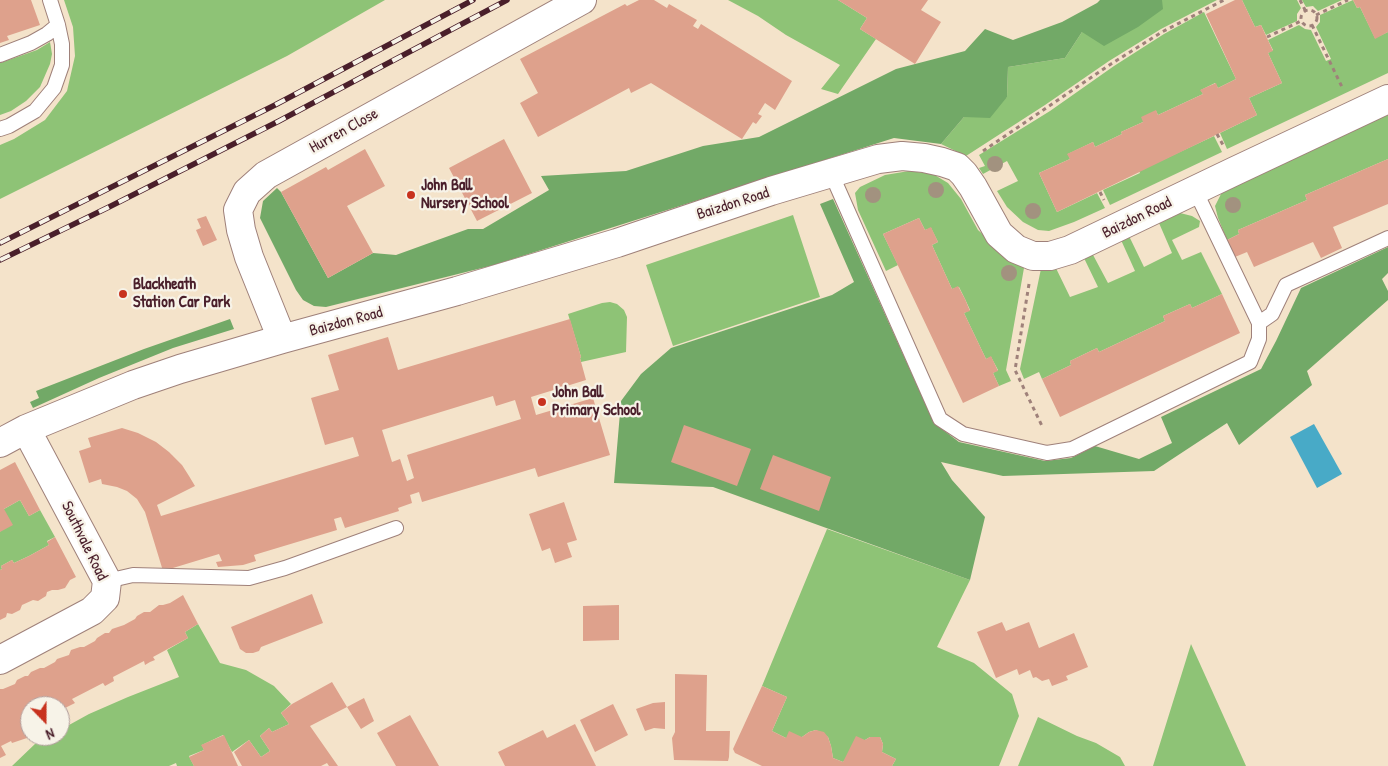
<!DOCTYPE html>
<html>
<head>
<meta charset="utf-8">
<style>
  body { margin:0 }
  #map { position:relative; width:1388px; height:766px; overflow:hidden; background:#f4e3ca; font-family:"Patrick Hand",sans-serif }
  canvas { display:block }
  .north { position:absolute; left:20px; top:696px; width:50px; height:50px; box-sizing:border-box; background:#f7f3e8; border:1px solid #b29e9c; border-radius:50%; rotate:158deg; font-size:14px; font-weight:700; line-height:20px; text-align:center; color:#4a1f2b }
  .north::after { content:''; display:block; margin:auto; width:18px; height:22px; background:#c8321e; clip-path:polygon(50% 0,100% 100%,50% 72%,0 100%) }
</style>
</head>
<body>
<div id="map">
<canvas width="1388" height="766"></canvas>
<div class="north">N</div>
</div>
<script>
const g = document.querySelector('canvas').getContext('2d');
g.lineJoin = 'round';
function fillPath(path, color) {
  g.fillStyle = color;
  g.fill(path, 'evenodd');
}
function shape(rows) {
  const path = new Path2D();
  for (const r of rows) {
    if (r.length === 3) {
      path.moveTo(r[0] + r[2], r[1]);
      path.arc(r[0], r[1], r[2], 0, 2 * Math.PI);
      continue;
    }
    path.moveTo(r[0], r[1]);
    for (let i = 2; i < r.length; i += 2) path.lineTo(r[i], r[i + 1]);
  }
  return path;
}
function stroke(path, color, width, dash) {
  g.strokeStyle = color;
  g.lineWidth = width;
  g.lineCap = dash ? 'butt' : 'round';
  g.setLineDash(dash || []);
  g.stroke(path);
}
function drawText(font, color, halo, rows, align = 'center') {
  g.font = font + ' "Patrick Hand",sans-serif';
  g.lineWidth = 4.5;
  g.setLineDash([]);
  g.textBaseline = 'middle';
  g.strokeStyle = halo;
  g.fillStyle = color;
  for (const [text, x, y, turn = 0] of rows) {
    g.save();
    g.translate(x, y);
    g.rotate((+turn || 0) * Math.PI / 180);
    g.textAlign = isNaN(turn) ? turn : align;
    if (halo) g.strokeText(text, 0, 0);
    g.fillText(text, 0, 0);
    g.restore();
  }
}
fillPath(shape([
  [64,0,385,0,287,56,0,199,0,145,14,139,45,120,67,91,75,56,73,27],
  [728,0,838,0,867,18,860,29,876,39,838,94,821,89,840,65,786,35,758,16],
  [1162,0,1217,0,1161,29,1109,61,1045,105,966,156,941,144,964,117,1007,97,1008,67,1065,58,1082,32,1162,9],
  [1242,0,1297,0,1301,8,1297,14,1297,21,1266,35,1261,25,1255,27],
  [1302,0,1342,0,1318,11,1313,6,1306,7],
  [1353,0,1357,8,1360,7,1375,38,1388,32,1388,73,1227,149,1220,133,1257,115,1249,98,1282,83,1268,53,1273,50,1268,40,1299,25,1305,29,1311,30,1326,61,1331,59,1316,27,1320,22,1320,15],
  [1204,12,1236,79,1218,88,1215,83,1201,90,1203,94,1158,115,1156,111,1143,122,1121,132,1122,134,1095,147,1093,142,1068,154,1070,159,1039,173,1057,212,1097,193,1105,208,1074,222,1049,231,1038,230,1023,222,1007,207,997,191,1018,181,1007,161,983,174,979,168,985,166,979,155,1050,111,1114,66,1164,34],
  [50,42,52,54,50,64,40,87,26,101,11,111,0,115,0,63,37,50],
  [1388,113,1388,159,1305,195,1307,200,1238,230,1239,234,1227,240,1218,218,1215,206,1221,194,1228,186],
  [1214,136,1222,152,1110,205,1103,190,1140,173,1139,171],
  [909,171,933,174,948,183,961,199,978,230,989,240,1020,261,1024,268,1006,370,1011,381,999,386,993,373,998,370,991,357,986,359,964,313,970,310,965,299,959,287,952,289,932,245,938,242,931,228,925,230,919,218,883,234,898,265,886,271,858,210,855,193,860,187,885,175],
  [1180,213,1192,216,1200,221,1199,227,1172,240,1182,260,1201,252,1222,294,1192,308,1190,304,1163,316,1165,321,1099,352,1097,348,1070,361,1071,365,1042,379,1039,372,1024,379,1020,369,1042,264,1052,260,1070,297,1098,287,1083,256,1092,253,1108,283,1135,271,1121,240,1129,236,1144,267,1172,253,1159,223,1169,217],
  [793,215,820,297,673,346,646,265],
  [610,302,617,304,624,310,627,317,626,352,581,362,580,358,581,357,568,314,602,303],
  [20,500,29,516,40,510,55,537,47,541,49,545,29,556,14,563,12,560,1,566,2,569,0,570,0,532,4,509],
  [827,529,970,580,937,647,974,663,1012,694,1019,716,999,766,892,766,896,759,882,752,883,744,880,737,870,737,865,740,843,762,833,758,831,746,828,737,816,730,809,732,802,737,786,738,772,731,787,697,762,686],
  [198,624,220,663,246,670,274,686,291,704,281,713,289,724,272,732,269,728,260,736,270,751,261,757,249,740,232,752,223,735,202,745,204,750,189,756,194,766,177,766,176,763,169,766,12,766,36,743,50,736,60,736,60,730,89,714,128,697,179,677,167,650,188,638,185,632],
  [1191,644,1246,766,1153,766],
  [1038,717,1077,736,1096,743,1120,757,1125,766,1018,766]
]), '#8ec376');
fillPath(shape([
  [1100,0,1162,0,1163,9,1138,27,1104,46,1082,32,1065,58,1008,67,1007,97,990,118,964,117,941,144,894,138,494,265,326,307,314,306,303,300,296,290,260,218,263,201,277,188,281,192,328,278,373,253,396,255,468,229,483,229,549,190,541,176,626,171,703,146,759,137,896,69,965,51,985,29,1013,40,1062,22,1097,3],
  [833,199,934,423,959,442,1045,461,1071,458,1095,446,1139,459,1172,443,1161,417,1261,369,1276,341,1301,288,1388,247,1388,273,1382,279,1388,291,1388,300,1307,371,1312,385,1239,445,1227,423,1154,471,1003,476,941,462,952,480,985,517,970,580,713,487,614,483,621,401,641,374,671,348,832,295,854,282,820,204],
  [230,319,234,329,173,348,99,378,33,408,30,402,39,398,36,391,144,349]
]), '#72a967');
fillPath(shape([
  [1314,424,1342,474,1317,488,1290,437]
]), '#48aac7');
fillPath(shape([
  [0,0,31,0,40,25,7,36,9,40,0,43],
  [639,0,654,0,667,8,669,4,697,20,693,26,698,29,701,24,792,81,775,110,765,103,758,114,762,116,756,124,753,122,742,139,651,83,631,93,629,88,538,137,520,103,538,93,520,59,625,4,627,6],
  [838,0,928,0,921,10,941,22,915,64,860,29,867,18],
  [1235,0,1242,0,1255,27,1261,25,1273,51,1268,53,1282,83,1249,98,1257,115,1057,212,1039,173,1070,159,1067,154,1093,142,1095,147,1122,134,1121,132,1143,122,1141,117,1156,110,1158,115,1203,94,1200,90,1216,83,1218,88,1236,79,1206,14],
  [1353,0,1388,0,1388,32,1375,39,1360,7,1357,8],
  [504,139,532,193,477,221,449,168],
  [365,149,385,186,347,206,373,253,328,278,281,192,326,167,328,170],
  [1388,159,1388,204,1333,227,1342,248,1321,258,1313,242,1254,267,1247,252,1235,257,1227,240,1239,234,1238,230,1307,200,1305,195],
  [206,216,217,240,203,246,196,230,201,228,197,219],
  [919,218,925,230,931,227,938,242,932,245,952,289,958,286,965,299,970,311,964,313,986,359,991,356,998,371,993,373,999,386,963,403,883,234],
  [1222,294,1240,333,1060,417,1042,379,1071,365,1070,361,1097,348,1099,352,1165,321,1163,316,1190,304,1192,308],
  [570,319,581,357,580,358,586,380,531,397,536,415,593,398,610,455,538,477,535,468,422,502,419,492,410,495,412,503,398,508,399,511,345,528,341,517,334,519,337,530,254,555,256,561,243,565,218,567,216,562,222,561,219,554,163,571,145,512,137,499,127,491,117,487,102,484,101,479,89,483,79,451,91,447,88,438,122,428,138,433,156,442,169,452,182,465,189,476,195,486,157,505,161,516,359,456,353,437,325,445,311,398,339,390,328,355,388,337,398,370],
  [493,396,496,406,515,400,521,419,407,455,414,478,407,481,400,459,392,462,382,430],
  [684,425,751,449,737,486,671,462],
  [773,455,831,477,819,511,760,489],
  [15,462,40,510,29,516,20,500,4,509,13,525,0,532,0,470],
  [564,502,577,540,567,543,572,557,555,563,550,548,542,551,529,514],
  [55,537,76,577,70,580,65,588,58,590,52,590,47,592,46,596,38,601,33,600,22,605,20,610,12,614,7,613,6,617,0,620,0,570,2,569,1,566,12,560,14,563,29,556,49,545,47,542],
  [312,594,323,623,261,647,259,651,253,653,246,653,240,649,231,627],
  [183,595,198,624,185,632,188,638,153,657,155,660,150,662,145,665,144,661,113,677,114,681,105,686,103,683,72,699,75,703,65,708,63,704,59,706,30,706,30,737,12,743,11,741,1,746,6,755,0,758,0,689,3,689,15,684,17,680,25,676,28,676,31,672,40,668,44,668,55,662,57,659,69,655,71,650,80,647,84,647,95,641,97,638,105,633,109,633,112,629,124,625,135,619,137,616,144,612,150,612,159,605,163,605,170,603],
  [619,605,619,640,583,641,583,606],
  [1002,622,1006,631,1029,622,1039,648,1074,633,1088,667,1066,676,1068,680,1052,686,1049,679,1042,681,1036,677,1033,678,1030,670,1019,675,1017,669,996,678,977,632],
  [675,674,707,675,706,731,730,731,729,757,728,761,674,760,672,738,675,732],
  [332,682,347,707,310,726,338,766,329,766,327,763,321,766,242,766,234,752,249,740,261,757,270,751,260,736,269,728,272,732,289,724,281,713,292,704],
  [762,686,787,697,772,731,786,738,789,731,802,737,809,732,816,730,824,732,828,737,831,746,833,758,843,762,856,736,865,740,870,737,880,737,883,744,882,752,896,759,892,766,762,766,735,753,733,749],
  [364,698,374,721,361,729,347,707],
  [665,702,665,729,654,728,645,731,636,709,653,703],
  [613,704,628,735,595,752,580,720],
  [410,715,439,766,396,766,377,733],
  [575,724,596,766,505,766,498,752,543,730,547,738],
  [224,735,238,766,194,766,189,757,204,750,201,745]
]), '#dea18c');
const lane = shape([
  [0,55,31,43,47,34,58,25],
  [0,129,9,126,35,111,54,88,62,65,62,44,58,25,50,0],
  [831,173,940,419,963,434,1047,453,1072,449,1250,362,1259,339,1259,323,1195,190],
  [1259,323,1272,314,1286,285,1388,238],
  [107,581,133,575,249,578,285,568,396,528]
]);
const street = shape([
  [282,339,249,257,241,230,238,210,247,192,266,175,582,0],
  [0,443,26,429,133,385,180,369,282,339,457,291,617,243,771,191,878,159,902,156,924,158,942,162,957,167,964,174,973,187,999,234,1016,249,1033,256,1050,256,1070,250,1235,171,1388,99],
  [0,660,92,611,105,598,107,581,26,429]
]);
stroke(lane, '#9f817a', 16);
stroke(street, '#9f817a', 30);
stroke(shape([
  [1300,0,1305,10],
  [1309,18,8],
  [1316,15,1348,0],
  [1312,25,1342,87],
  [1267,37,1301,21],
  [1217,134,1223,145],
  [983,151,1111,64,1162,32,1224,0],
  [1100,192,1104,200],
  [1029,284,1015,370,1043,428]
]), '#9f817a', 3, [4, 4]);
stroke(lane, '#fff', 14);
stroke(street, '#fff', 28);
const rail = shape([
  [0,243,275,105,473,0],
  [0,260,109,207,279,121,507,0]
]);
stroke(rail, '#4a1f2b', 5.5);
stroke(rail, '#f7f3e8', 4, [11]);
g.fillStyle = '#a2927f';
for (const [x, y] of [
  [995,164],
  [936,190],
  [873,195],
  [1233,205],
  [1033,211],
  [1009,273]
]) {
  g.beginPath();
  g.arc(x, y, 8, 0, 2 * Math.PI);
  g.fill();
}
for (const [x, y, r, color] of [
  [411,195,5,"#c8321e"],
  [123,294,5,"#c8321e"],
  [542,402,5,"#c8321e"]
]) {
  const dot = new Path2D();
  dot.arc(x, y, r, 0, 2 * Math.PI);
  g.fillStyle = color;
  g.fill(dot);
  stroke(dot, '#f7f3e8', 2);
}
drawText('16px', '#4a1f2b', '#f7f3e8', [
  ["Hurren Close",344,131,-29],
  ["Baizdon Road",733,204,-18],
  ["Baizdon Road",1137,218,-26],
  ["Baizdon Road",346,322,-15],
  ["Southvale Road",84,541,64]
]);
drawText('bold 16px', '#4a1f2b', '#f7f3e8', [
  ["John Ball",421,186],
  ["Nursery School",421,204],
  ["Blackheath",133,285],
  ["Station Car Park",133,303],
  ["John Ball",552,393],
  ["Primary School",552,411]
], 'left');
</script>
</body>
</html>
